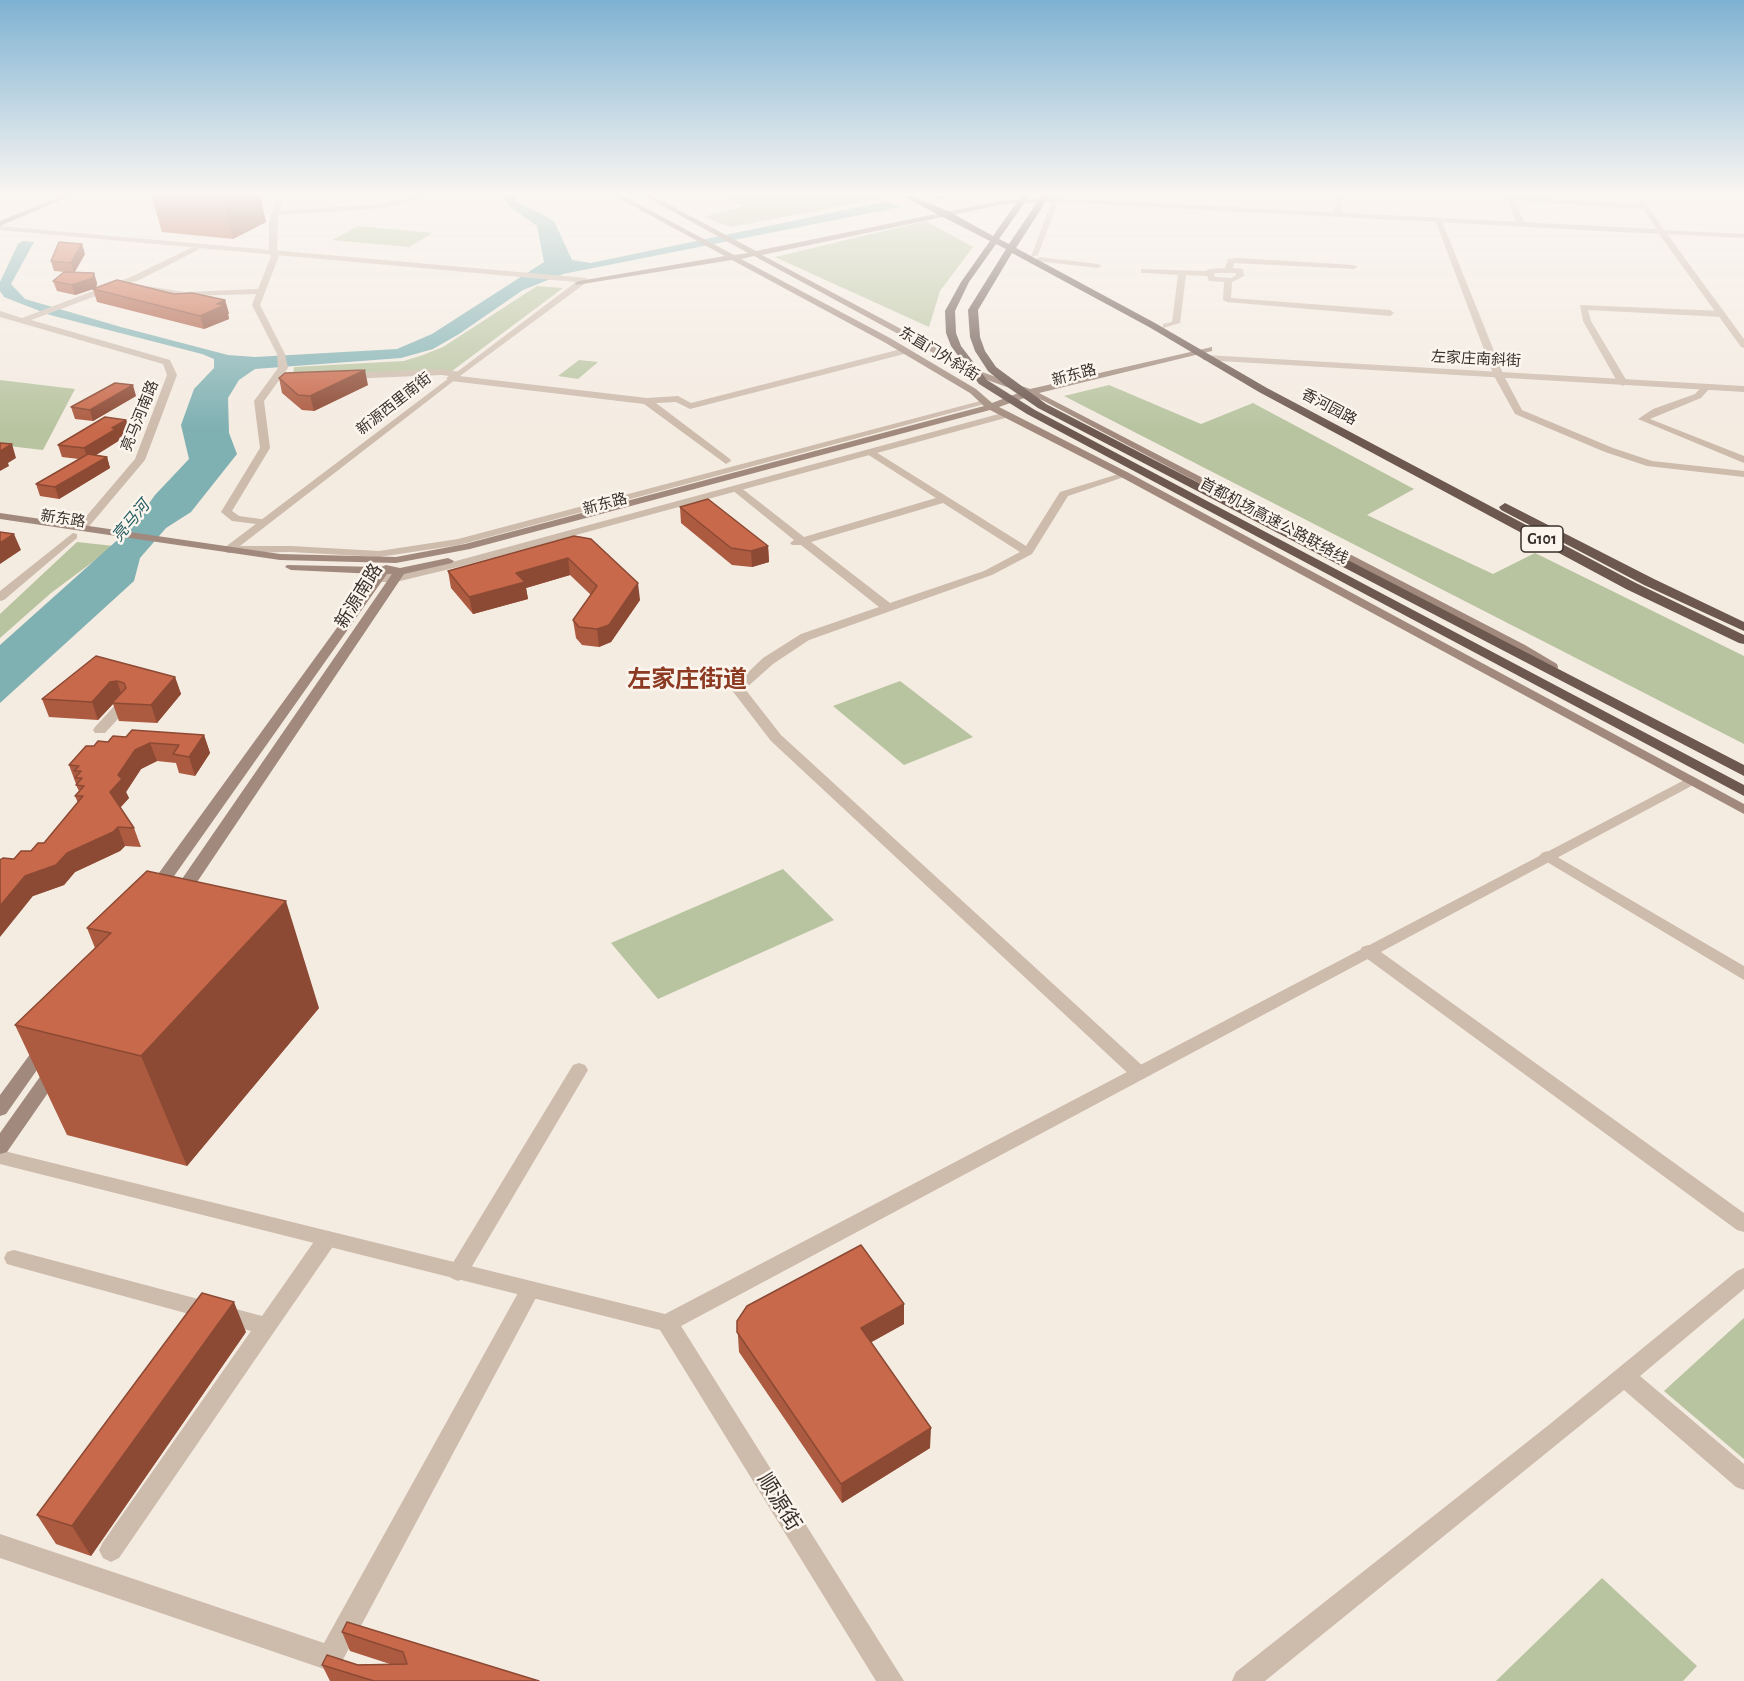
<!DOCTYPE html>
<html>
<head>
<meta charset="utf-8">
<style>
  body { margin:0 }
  canvas { display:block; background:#f4ebe1 }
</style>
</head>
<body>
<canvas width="1744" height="1681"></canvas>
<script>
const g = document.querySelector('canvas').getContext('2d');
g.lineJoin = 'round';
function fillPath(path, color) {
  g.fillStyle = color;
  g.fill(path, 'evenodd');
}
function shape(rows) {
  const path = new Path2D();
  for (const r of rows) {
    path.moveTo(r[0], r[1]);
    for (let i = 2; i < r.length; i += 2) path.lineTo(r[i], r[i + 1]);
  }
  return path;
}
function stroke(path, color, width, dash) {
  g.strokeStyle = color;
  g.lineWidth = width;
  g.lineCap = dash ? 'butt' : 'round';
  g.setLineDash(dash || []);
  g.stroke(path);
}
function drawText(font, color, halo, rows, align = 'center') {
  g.font = font + ' "Alegreya Sans","Noto Sans SC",sans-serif';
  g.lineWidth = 5;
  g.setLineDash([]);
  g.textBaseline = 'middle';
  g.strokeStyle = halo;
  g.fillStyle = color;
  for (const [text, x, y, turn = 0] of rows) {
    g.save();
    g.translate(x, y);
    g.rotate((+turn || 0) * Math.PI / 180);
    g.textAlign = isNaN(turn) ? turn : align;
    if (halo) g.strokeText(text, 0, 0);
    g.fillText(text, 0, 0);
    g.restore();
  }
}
fillPath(shape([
  [723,195,886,195,890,197,731,227,704,217,743,206],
  [926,221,973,247,940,291,929,327,775,257],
  [358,226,433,233,409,247,332,240],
  [537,286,563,288,452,371,293,375,294,367,404,361,423,355,443,347],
  [579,360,598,362,578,379,558,376],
  [0,380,75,389,43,450,0,445],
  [1109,385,1201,424,1253,403,1414,489,1367,515,1493,574,1535,553,1744,656,1744,744,1064,396],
  [77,542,114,546,51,593,0,638,0,614],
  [900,681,973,737,904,765,833,706],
  [783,869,834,920,658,999,611,943],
  [1744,1318,1744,1459,1664,1391],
  [1602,1578,1697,1666,1683,1681,1496,1681]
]), '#b8c4a0');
fillPath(shape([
  [516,195,514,200,554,221,572,260,591,263,888,201,900,207,563,274,523,290,459,334,433,349,401,358,255,369,239,380,228,398,229,433,237,454,191,512,166,528,140,558,134,581,0,703,0,645,133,526,155,495,189,459,181,425,194,389,214,368,214,359,202,354,50,315,4,297,0,291,0,282,18,244,23,241,34,242,11,284,25,299,121,327,228,355,255,357,397,349,432,334,544,262,537,226,509,206,502,196]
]), '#7fb0b2');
fillPath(shape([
  [968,195,936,200,933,198,945,195,968,195]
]), '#7fb0b2');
fillPath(shape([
  [278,195,284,195,280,211,383,204,419,195,434,195,384,208,278,215,277,253,279,256,260,305,285,354,288,368,264,401,270,448,232,511,239,516,268,520,268,524,264,525,232,521,221,512,260,448,254,401,278,368,277,354,252,305,256,294,185,296,135,287,139,285,185,292,258,289,271,256,269,253,269,221,278,195],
  [938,195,965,195,948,199,938,195],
  [1338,195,1344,195,1341,214,1337,216,1333,214,1338,195],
  [1505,195,1646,205,1650,207,1646,209,1514,201,1525,223,1521,225,1517,223,1505,195],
  [1434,217,1441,219,1504,376,1522,410,1613,448,1652,461,1744,471,1744,477,1647,466,1605,452,1515,414,1494,376,1434,217],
  [193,247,200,249,139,280,31,320,170,360,177,375,145,460,86,530,78,530,78,526,135,459,167,375,163,364,0,317,0,311,22,318,133,276,193,247],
  [1040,257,1098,264,1102,266,1098,268,1037,261,1036,259,1040,257],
  [1238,258,1354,265,1358,267,1354,269,1234,263,1233,268,1243,269,1244,276,1232,282,1231,298,1390,310,1394,313,1390,316,1227,302,1223,300,1224,282,1209,281,1207,276,1186,275,1180,323,1163,328,1163,324,1172,322,1178,275,1144,273,1141,273,1141,269,1205,271,1209,269,1225,268,1228,259,1238,258],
  [1214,273,1236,273,1236,275,1232,278,1215,277,1214,273],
  [1580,305,1722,311,1726,314,1722,317,1588,310,1591,321,1628,383,1623,386,1618,383,1583,321,1580,305],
  [905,348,909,351,908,353,690,409,676,402,656,403,730,459,731,461,726,464,644,404,451,381,446,378,449,376,442,375,346,379,341,376,346,373,442,369,460,372,459,376,647,398,678,396,691,403,905,348],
  [1703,385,1711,387,1701,398,1650,419,1744,456,1744,463,1638,419,1653,409,1695,394,1703,385],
  [871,449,1026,546,1060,492,1125,472,1130,475,1068,496,1032,554,992,575,809,640,773,664,745,689,781,735,1145,1068,1148,1073,1145,1078,1139,1080,1133,1078,771,741,731,689,763,658,801,634,879,607,801,545,792,545,790,543,794,540,731,489,732,487,740,487,804,537,936,498,867,454,866,452,871,449],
  [943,503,1020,552,984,571,890,603,811,542,943,503],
  [73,533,77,534,77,538,4,600,0,601,0,591,73,533],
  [123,701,128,702,130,705,128,708,105,733,95,733,93,730,95,727,118,702,123,701],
  [1547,851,1744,966,1744,980,1542,859,1539,856,1542,853,1547,851],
  [1368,945,1374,947,1744,1213,1744,1232,1737,1230,1362,955,1360,951,1362,947,1368,945],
  [579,1063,585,1065,588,1070,465,1278,458,1281,451,1278,448,1272,451,1266,573,1065,579,1063],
  [327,1231,334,1233,337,1239,334,1245,274,1332,119,1558,111,1562,103,1558,99,1550,103,1542,251,1331,14,1266,7,1264,4,1258,7,1252,14,1250,262,1316,320,1233,327,1231],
  [1744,1268,1744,1289,1640,1376,1744,1464,1744,1490,1736,1487,1624,1390,1265,1681,1232,1681,1236,1672,1550,1424,1737,1271,1744,1268],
  [530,1281,537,1284,540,1290,537,1296,339,1667,330,1671,0,1558,0,1534,324,1643,523,1284,530,1281]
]), '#cdbbac');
fillPath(shape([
  [1054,195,1060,195,1059,198,1656,229,1635,195,1641,195,1664,230,1744,234,1744,238,1667,234,1744,339,1744,348,1741,347,1659,234,1058,202,1038,255,1031,257,1054,195],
  [0,226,587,278,587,282,460,376,240,546,291,546,379,551,458,539,984,400,992,402,459,545,379,557,291,552,228,553,222,550,224,548,576,282,0,230,0,226],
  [1206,355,1744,386,1744,392,1203,360,1203,356,1206,355],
  [1006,412,1011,415,1009,417,462,566,396,582,378,582,372,578,378,574,396,574,456,561,1006,412],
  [1692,776,1699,780,1697,783,681,1326,904,1681,876,1681,660,1330,0,1164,0,1150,665,1314,1692,776]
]), '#cdbbac');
fillPath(shape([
  [64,195,73,195,0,226,0,221,64,195],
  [613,195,621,195,734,255,748,253,643,195,651,195,756,251,1004,200,1057,199,1055,202,1004,204,762,255,982,372,1030,389,1212,347,1212,351,1039,393,1525,645,1557,664,1558,667,1557,670,1547,670,1517,651,1042,400,1030,396,999,407,1129,473,1744,804,1744,814,1121,477,990,410,470,549,396,563,280,560,0,519,0,513,280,554,396,557,465,544,984,406,970,393,884,342,732,260,576,285,575,283,579,281,725,256,613,195],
  [754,256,976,376,1021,392,992,403,976,389,890,338,741,259,754,256],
  [448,558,454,561,452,563,404,574,185,900,173,900,171,896,173,892,392,574,387,574,160,896,148,896,146,892,148,888,376,574,291,570,285,567,287,565,381,567,386,565,400,568,448,558],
  [45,1040,51,1042,54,1046,51,1050,6,1114,0,1116,0,1095,39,1042,45,1040],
  [55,1062,61,1064,64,1069,61,1074,7,1152,0,1154,0,1133,49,1064,55,1062]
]), '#a18a7d');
fillPath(shape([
  [900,195,910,195,950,212,993,236,1022,195,1030,195,999,239,1009,244,1042,195,1050,195,1016,248,1155,323,1267,388,1636,583,1744,635,1744,644,1739,643,1626,589,1259,392,1149,327,1012,253,978,310,980,337,985,351,996,367,1046,404,1744,765,1744,776,1038,408,1006,386,988,371,975,351,970,337,968,310,1006,249,996,244,969,282,955,311,956,333,961,346,987,380,1035,410,1744,785,1744,796,1027,414,979,384,951,346,946,333,945,311,961,282,990,241,900,195],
  [1505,503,1654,579,1744,622,1744,631,1644,585,1501,510,1499,507,1505,503]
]), '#6c584f');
fillPath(shape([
  [151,195,260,195,266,222,233,239,162,232],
  [85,254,74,273,97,283,96,288,75,295,57,291,53,281,66,272,54,271,51,261],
  [93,289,174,294,225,300,229,314,228,314,229,319,204,329,97,302],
  [279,378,368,385,314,411,302,410,282,393],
  [136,396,93,421,75,419,71,407],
  [126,420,130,431,119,438,120,440,96,455,107,457,110,468,59,499,40,496,36,484,79,459,62,457,58,445],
  [680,507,768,546,769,562,752,567,732,565,681,523],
  [574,536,640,600,611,642,599,647,582,645,576,638,573,620,591,595,570,575,526,588,528,599,473,614,451,588,448,571],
  [96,656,175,677,181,694,157,723,119,721,113,704,98,720,49,717,42,699],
  [204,735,210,753,195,776,179,773,176,763,157,761,141,769,126,792,129,798,120,808,134,828,141,847,125,846,120,851,75,872,64,885,33,896,14,859,31,851,44,843,78,803,75,796,79,791,76,785,77,784,76,784,69,765,94,746,126,737],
  [147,871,319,1008,187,1166,67,1135,15,1025,95,948,87,928],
  [737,1321,904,1324,871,1342,930,1448,842,1503,739,1352],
  [246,1332,91,1556,56,1544,37,1515],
  [342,1632,539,1681,330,1681,322,1665,390,1664,350,1651]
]), '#ac5a40');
fillPath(shape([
  [222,195,260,195,266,222,233,239],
  [82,244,85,254,74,273,71,263],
  [94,273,97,283,96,288,75,295,72,285],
  [225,300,229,314,228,314,229,319,204,329,200,316,217,304],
  [365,370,368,385,314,411,310,396],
  [133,385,136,396,93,421,90,410],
  [126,420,130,431,119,438,120,440,88,460,84,448,112,428],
  [12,444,16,458,8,463,9,466,0,471,0,451],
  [107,457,110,468,59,499,55,487],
  [14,534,21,550,0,564,0,543],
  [768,546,769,562,752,567,751,551],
  [568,558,570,575,526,588,528,599,473,614,469,597,516,573],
  [638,583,640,600,611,642,599,647,597,629],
  [175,677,181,694,157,723,151,705],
  [117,681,123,699,112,703,113,704,98,720,92,702,110,682],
  [204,735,210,753,195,776,189,757],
  [150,743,157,761,141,769,126,792,129,798,117,811,110,792,118,775,135,750],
  [118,827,125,846,120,851,75,872,64,885,33,896,0,937,0,906,25,876],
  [286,901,319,1008,187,1166,141,1056],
  [234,1302,246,1332,91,1556,72,1526],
  [904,1304,904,1324,861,1348,861,1328],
  [931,1428,930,1448,842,1503,841,1484]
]), '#8c4a34');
const building = shape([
  [59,242,82,244,71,263,51,261,59,242],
  [64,272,94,273,93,278,72,285,53,281,64,272],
  [117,280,174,294,192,293,225,300,217,304,225,305,200,316,93,289,117,280],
  [365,370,310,396,298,395,279,378,285,373,365,370],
  [115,383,133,385,90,410,71,407,115,383],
  [105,417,126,420,112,428,116,429,84,448,58,445,105,417],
  [0,443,12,444,0,451,0,443],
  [88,454,107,457,55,487,36,484,88,454],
  [708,499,768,546,751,551,731,548,680,507,708,499],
  [0,532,14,534,0,543,0,532],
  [574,536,591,539,638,583,609,625,597,629,579,627,573,620,597,586,568,558,516,573,525,582,469,597,448,571,574,536],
  [96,656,175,677,151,705,112,703,126,688,124,683,117,681,110,682,92,702,42,699,96,656],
  [132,730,204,735,189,757,173,754,179,745,150,743,135,750,118,775,122,779,110,792,134,828,118,827,113,832,67,853,56,865,25,876,0,906,0,860,3,858,14,859,21,851,31,851,38,843,44,843,83,796,75,796,84,786,76,785,82,778,75,778,81,771,74,771,79,766,69,765,86,746,94,746,98,741,108,742,113,736,126,737,132,730],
  [147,871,286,901,141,1056,15,1025,111,933,87,928,147,871],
  [861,1245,904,1304,861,1328,931,1428,841,1484,737,1332,737,1321,747,1306,861,1245],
  [202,1293,234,1302,72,1526,37,1515,202,1293],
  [347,1622,539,1681,374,1681,322,1665,327,1655,358,1665,407,1664,403,1652,342,1632,347,1622]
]);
fillPath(building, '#c8694b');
stroke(building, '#8c4a34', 1.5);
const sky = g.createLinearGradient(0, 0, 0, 430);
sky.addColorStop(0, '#7eb2d2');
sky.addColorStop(0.45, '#faf6f2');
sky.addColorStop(1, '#faf6f200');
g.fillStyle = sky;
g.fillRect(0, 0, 1744, 430);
drawText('15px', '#3b302b', '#fbf5ee', [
  ["东直门外斜街",939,354,31],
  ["左家庄南斜街",1476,359,3],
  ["新东路",1074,375,-15],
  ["新源西里南街",394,404,-38],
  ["香河园路",1329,407,28],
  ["亮马河南路",140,416,-68],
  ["新东路",605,504,-15],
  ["新东路",63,519,9],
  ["首都机场高速公路联络线",1274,521,28]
]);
drawText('italic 16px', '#1f5a5e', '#fbf5ee', [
  ["亮马河",131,521,-50]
]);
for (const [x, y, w] of [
  [1542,539,42]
]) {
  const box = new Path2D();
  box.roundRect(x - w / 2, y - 13, w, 26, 4.5);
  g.fillStyle = '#fbf5ee';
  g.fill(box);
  stroke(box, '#3b302b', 1.5);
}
drawText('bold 16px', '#3b302b', null, [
  ["G101",1542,539]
]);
drawText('18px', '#3b302b', '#fbf5ee', [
  ["新源南路",359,596,-58]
]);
drawText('21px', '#3b302b', '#fbf5ee', [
  ["顺源街",779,1502,58]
]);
drawText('bold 24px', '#8c3b22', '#fbf5ee', [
  ["左家庄街道",687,680]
]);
</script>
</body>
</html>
